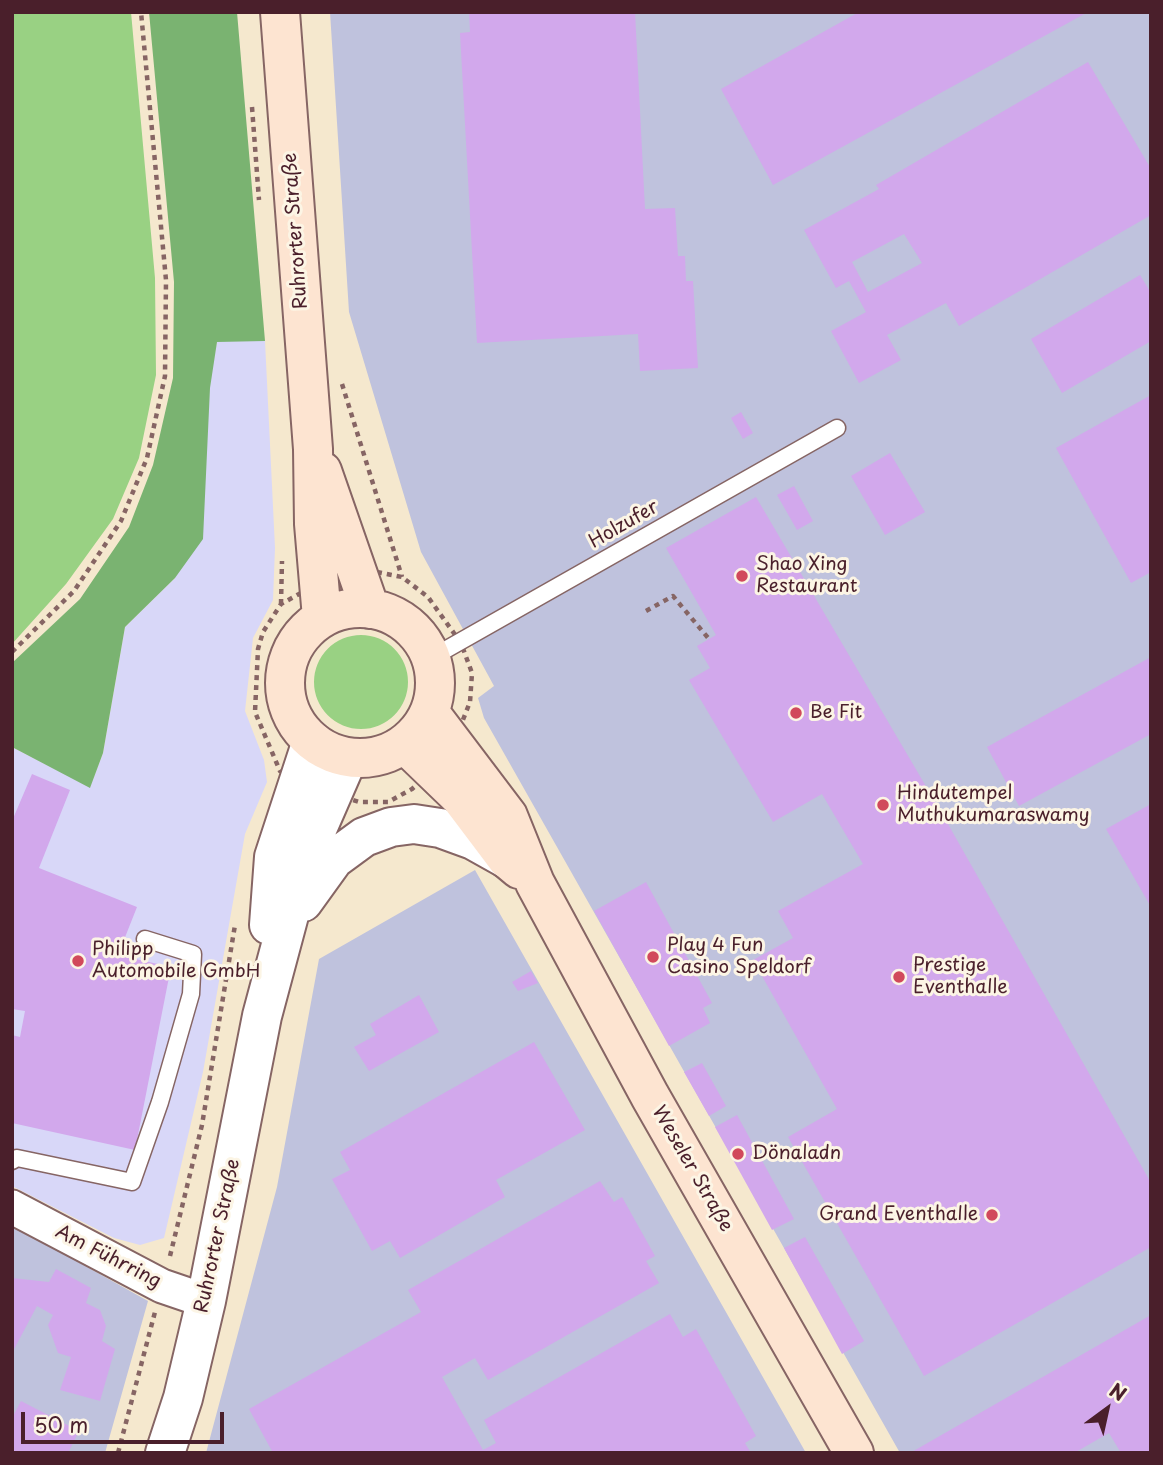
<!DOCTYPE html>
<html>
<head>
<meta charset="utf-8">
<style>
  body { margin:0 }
  #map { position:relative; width:1163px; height:1465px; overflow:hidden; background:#f5e8ce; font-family:"Playpen Sans",sans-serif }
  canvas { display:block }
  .frame { position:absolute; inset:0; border:14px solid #4a1f2b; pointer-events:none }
  .north { position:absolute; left:1072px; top:1374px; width:70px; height:70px; -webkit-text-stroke:5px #fcf5e5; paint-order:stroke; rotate:33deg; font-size:19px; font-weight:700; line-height:28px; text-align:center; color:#4a1f2b }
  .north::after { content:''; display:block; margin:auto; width:24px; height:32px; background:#4a1f2b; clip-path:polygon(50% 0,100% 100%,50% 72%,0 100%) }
  .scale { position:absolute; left:21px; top:1412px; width:203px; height:32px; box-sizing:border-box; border:4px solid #4a1f2b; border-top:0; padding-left:9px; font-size:21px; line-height:24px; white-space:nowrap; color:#4a1f2b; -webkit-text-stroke:5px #fcf5e5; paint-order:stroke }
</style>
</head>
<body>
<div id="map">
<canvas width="1163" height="1465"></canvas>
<div class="frame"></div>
<div class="north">N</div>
<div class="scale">50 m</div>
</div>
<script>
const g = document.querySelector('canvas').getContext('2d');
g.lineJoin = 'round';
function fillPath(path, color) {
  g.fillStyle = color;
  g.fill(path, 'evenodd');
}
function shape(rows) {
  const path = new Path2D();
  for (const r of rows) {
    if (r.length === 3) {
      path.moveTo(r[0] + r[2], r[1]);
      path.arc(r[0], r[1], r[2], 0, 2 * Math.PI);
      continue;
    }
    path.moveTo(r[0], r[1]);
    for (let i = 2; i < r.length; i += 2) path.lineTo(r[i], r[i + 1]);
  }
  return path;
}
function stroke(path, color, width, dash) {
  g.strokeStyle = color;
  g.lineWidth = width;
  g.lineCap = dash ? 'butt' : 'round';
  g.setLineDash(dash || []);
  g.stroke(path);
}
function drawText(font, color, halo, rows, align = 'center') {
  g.font = font + ' "Playpen Sans",sans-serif';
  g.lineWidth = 6;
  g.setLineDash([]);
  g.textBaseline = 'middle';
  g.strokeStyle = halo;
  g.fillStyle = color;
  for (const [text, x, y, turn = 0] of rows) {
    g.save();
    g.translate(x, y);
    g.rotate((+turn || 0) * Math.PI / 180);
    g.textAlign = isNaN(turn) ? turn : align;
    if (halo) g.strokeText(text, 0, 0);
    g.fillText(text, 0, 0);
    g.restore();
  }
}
fillPath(shape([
  [217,341,265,341,275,548,273,600,253,638,245,711,264,760,267,782,245,834,203,1072,164,1238,140,1245,114,1238,12,1186,12,747,90,787,103,753,125,627,175,578]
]), '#d8d7f8');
fillPath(shape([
  [330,12,1151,12,1151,1453,900,1453,484,718,478,698,494,686,421,552,349,312],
  [475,870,806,1453,206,1453,277,1187,319,959],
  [12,1225,148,1301,105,1453,12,1453]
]), '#bfc2dd');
fillPath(shape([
  [12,12,131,12,155,278,156,375,139,458,113,519,66,584,12,644],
  [361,682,47]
]), '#99d183');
fillPath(shape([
  [149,12,237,12,265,341,217,342,210,388,203,539,175,578,125,627,103,753,90,788,12,747,12,663,80,599,129,527,153,465,173,378,174,282]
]), '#7ab371');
fillPath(shape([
  [469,12,635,12,645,209,675,208,678,256,685,256,686,281,693,281,698,368,640,371,638,334,477,343,460,33,470,32],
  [859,12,1088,12,773,185,721,89],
  [1088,62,1151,169,1151,215,959,326,946,303,887,335,901,360,859,383,831,331,866,312,849,281,836,288,804,230,879,189,876,185],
  [904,234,922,263,868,292,852,262],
  [1140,275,1151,293,1151,341,1062,393,1031,339],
  [1151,395,1151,572,1131,583,1056,448],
  [741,412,753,433,743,439,731,418],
  [890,453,925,512,885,535,851,476],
  [794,486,813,521,797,530,777,495],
  [756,497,944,817,1151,1183,1151,1247,924,1376,788,1137,837,1109,753,960,793,938,778,911,863,864,822,794,773,822,689,680,710,668,697,646,716,635,666,548],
  [1151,657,1151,734,1019,806,987,747],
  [32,774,70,790,39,868,137,907,118,955,171,967,135,1150,12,1123,12,1035,20,1037,25,1011,12,1009,12,821],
  [1151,804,1151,907,1106,829],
  [646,882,712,1003,703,1008,710,1023,669,1046,594,911],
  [531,971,538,983,518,991,512,982],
  [419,995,439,1032,369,1071,354,1047,376,1035,370,1024],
  [534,1042,585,1130,496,1180,505,1197,400,1258,390,1241,372,1251,332,1179,350,1170,340,1152],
  [702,1063,726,1106,709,1116,684,1072],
  [737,1115,794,1219,772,1230,715,1127],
  [600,1181,614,1202,622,1197,655,1256,646,1261,659,1283,488,1380,475,1358,442,1377,483,1450,496,1443,484,1420,670,1314,683,1337,696,1329,756,1436,745,1443,751,1453,273,1453,249,1409,421,1312,408,1290],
  [805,1237,864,1341,842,1354,784,1248],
  [56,1269,91,1288,86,1303,100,1310,106,1326,102,1341,115,1349,100,1401,60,1390,71,1357,58,1353,48,1325,53,1315,37,1306,12,1353,12,1278,49,1282],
  [1151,1315,1151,1453,1121,1453,1109,1433,1074,1453,910,1453],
  [21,1401,79,1431,68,1453,12,1453,12,1418]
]), '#d2a8ec');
const service = shape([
  [431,658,837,428],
  [12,1161,17,1158,132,1182,160,1102,191,994,193,954,145,939]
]);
const minor = shape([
  [12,1207,162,1286,206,1301]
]);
const tertiary = shape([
  [303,902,334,859,364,837,391,827,414,824,440,828,473,840,507,859],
  [269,925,274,857,312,741],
  [165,1453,183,1398,206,1301,262,1016,304,859,348,758]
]);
const secondary = shape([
  [280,12,313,449,314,524,322,618],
  [322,471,370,609],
  [360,683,75],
  [430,713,508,816,535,883,650,1096,854,1453],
  [405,744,461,798,507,859,519,869]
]);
stroke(service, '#866564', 19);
stroke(minor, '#866564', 37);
stroke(tertiary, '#866564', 42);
stroke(secondary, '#866564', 42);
stroke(shape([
  [252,107,259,200],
  [342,384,402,577],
  [377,572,402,577,428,597,461,643,472,673,470,702,453,745,434,770,412,789,388,802,359,802,333,794,280,771,255,712,258,649,263,632,281,604,319,583,377,572],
  [281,604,282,561],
  [646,611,673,596,709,639],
  [12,652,74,591,121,521,147,458,165,376,166,280,141,12],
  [170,1256,202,1125,235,925],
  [118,1453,155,1312]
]), '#866564', 4.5, [5, 5]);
stroke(service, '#fff', 16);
stroke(minor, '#fff', 33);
stroke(tertiary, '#fff', 38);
stroke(secondary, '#fde4d1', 38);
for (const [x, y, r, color] of [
  [742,576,7,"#d1495b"],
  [796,713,7,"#d1495b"],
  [883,805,7,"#d1495b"],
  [653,957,7,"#d1495b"],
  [78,961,7,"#d1495b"],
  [899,977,7,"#d1495b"],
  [738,1154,7,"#d1495b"],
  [992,1215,7,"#d1495b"]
]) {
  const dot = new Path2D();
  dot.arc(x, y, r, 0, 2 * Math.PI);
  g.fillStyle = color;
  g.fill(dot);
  stroke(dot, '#fcf5e5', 2.5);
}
drawText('19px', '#4a1f2b', '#fcf5e5', [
  ["Ruhrorter Straße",296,231,-94],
  ["Holzufer",624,525,-30],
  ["Weseler Straße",692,1169,60],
  ["Ruhrorter Straße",218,1236,-78],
  ["Am Führring",108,1257,27]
]);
drawText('19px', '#4a1f2b', '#fcf5e5', [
  ["Shao Xing",756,565],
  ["Restaurant",756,587],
  ["Be Fit",810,713],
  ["Hindutempel",897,794],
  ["Muthukumaraswamy",897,816],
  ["Play 4 Fun",667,946],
  ["Casino Speldorf",667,968],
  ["Philipp",92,950],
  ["Automobile GmbH",92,972],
  ["Prestige",913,966],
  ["Eventhalle",913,988],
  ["Dönaladn",752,1154],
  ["Grand Eventhalle",978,1215,"right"]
], 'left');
</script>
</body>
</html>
